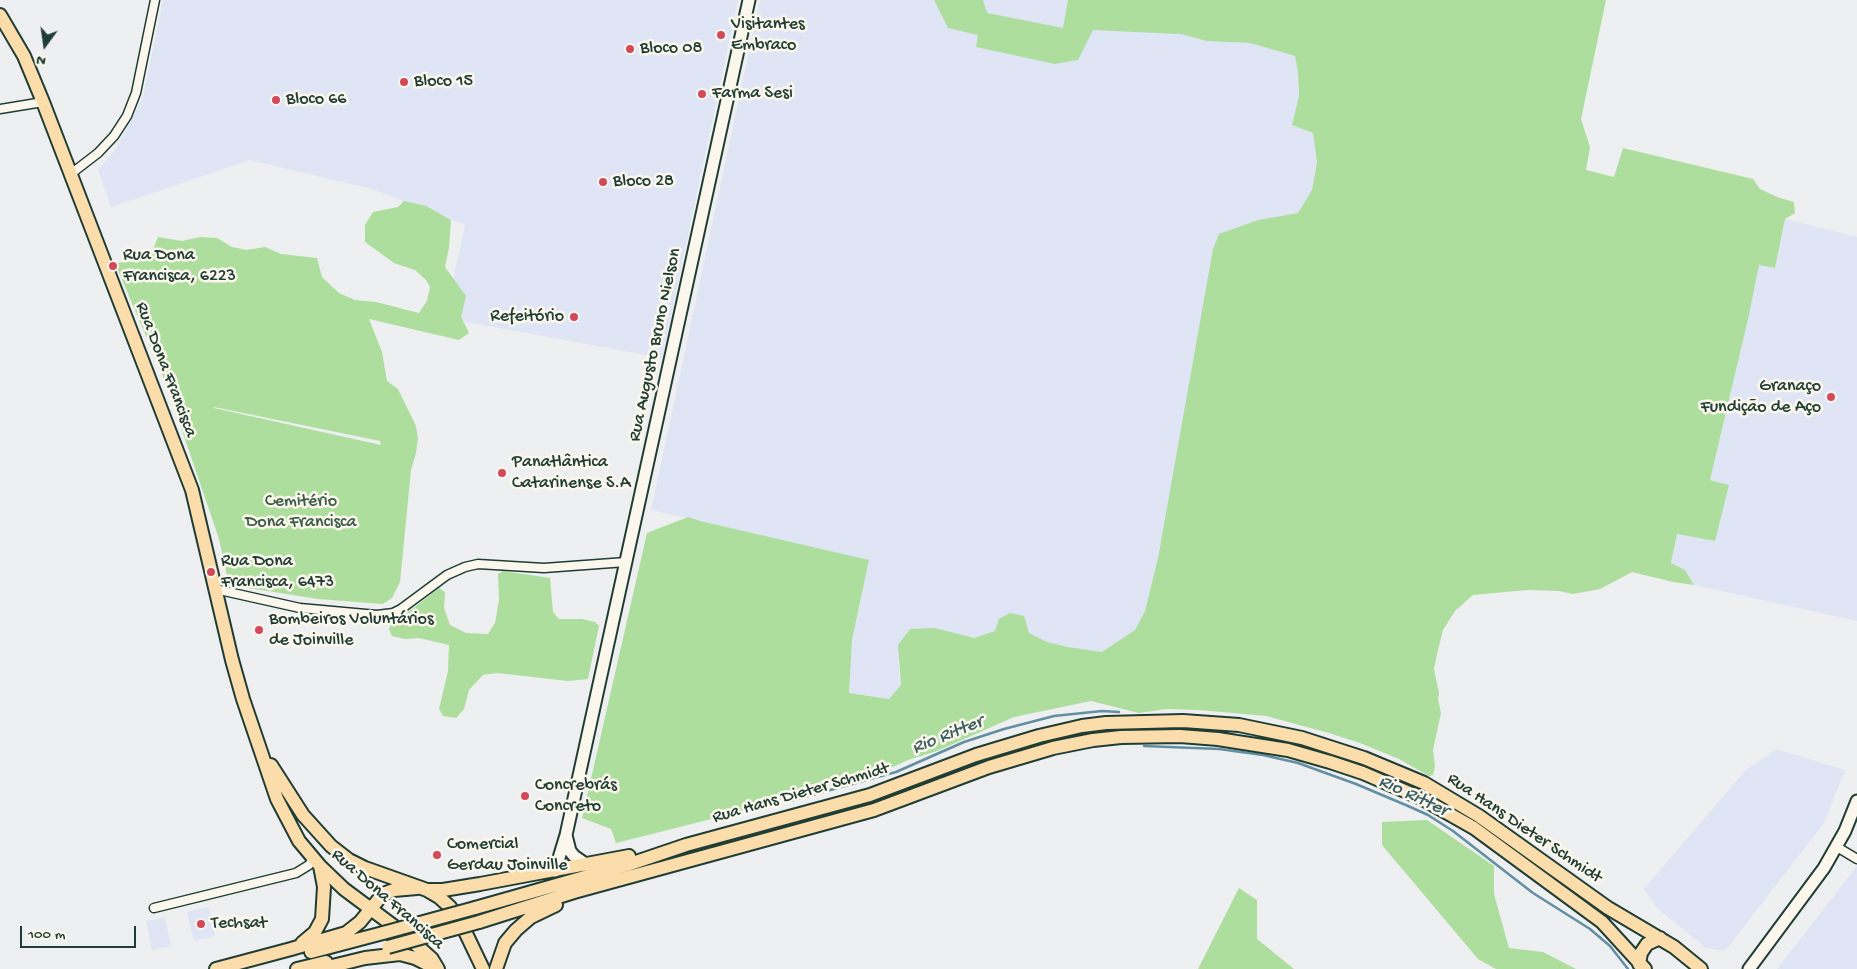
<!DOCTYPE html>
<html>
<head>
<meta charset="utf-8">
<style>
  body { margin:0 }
  #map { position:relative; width:1857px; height:969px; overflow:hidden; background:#eeeff0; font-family:"Gochi Hand",sans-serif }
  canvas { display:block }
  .north { position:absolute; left:20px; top:20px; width:50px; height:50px; -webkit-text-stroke:4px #fbf7ec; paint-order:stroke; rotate:194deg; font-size:14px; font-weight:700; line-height:20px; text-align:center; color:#1f3d34 }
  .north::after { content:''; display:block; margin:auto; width:18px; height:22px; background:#1f3d34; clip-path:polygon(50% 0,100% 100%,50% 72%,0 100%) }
  .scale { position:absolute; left:20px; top:926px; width:116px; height:22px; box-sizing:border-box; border:2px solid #1f3d34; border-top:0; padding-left:6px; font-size:15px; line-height:18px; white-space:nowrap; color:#1f3d34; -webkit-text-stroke:4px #fbf7ec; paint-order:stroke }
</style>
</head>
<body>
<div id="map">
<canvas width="1857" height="969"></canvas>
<div class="north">N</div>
<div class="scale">100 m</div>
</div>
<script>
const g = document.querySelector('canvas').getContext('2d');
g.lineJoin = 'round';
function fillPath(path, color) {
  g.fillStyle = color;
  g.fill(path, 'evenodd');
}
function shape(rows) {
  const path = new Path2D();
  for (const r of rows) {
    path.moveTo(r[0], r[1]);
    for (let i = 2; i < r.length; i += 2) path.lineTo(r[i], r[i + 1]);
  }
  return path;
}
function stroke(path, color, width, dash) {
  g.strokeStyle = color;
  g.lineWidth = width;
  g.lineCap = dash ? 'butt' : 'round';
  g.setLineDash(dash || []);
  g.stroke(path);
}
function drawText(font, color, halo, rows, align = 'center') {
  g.font = font + ' "Gochi Hand",sans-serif';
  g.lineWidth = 5;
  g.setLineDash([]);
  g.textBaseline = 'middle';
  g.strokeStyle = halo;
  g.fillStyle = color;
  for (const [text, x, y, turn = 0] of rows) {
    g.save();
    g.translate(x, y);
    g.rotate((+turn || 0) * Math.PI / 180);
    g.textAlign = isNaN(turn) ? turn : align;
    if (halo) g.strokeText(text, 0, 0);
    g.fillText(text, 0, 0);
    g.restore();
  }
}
fillPath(shape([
  [163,0,738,0,662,358,445,318,465,225,375,190,250,160,111,207,98,170,116,149,143,97],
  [760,0,1076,0,1207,41,1250,43,1295,56,1298,73,1299,96,1292,125,1313,133,1317,161,1312,191,1298,213,1258,220,1159,548,1158,558,1145,611,1135,630,1102,652,1068,647,1047,642,1029,633,995,631,974,638,935,628,898,661,901,685,889,699,849,693,852,640,869,560,651,510],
  [1785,219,1857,237,1857,621,1694,585,1685,570,1671,564,1677,534,1714,541,1729,486,1710,480,1749,315,1759,265,1775,268],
  [1776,749,1845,770,1824,823,1725,951,1706,948,1658,909,1644,889,1745,771],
  [1857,866,1857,969,1777,969],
  [209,907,215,936,194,941,187,912],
  [165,917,171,946,152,950,146,921]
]), '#dfe5f4');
fillPath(shape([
  [934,0,983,0,987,13,1063,28,1068,0,1606,0,1581,119,1590,147,1586,170,1614,177,1623,148,1753,179,1760,189,1777,197,1794,202,1795,213,1785,219,1775,268,1759,265,1749,315,1710,480,1729,485,1715,541,1677,534,1671,563,1685,570,1694,585,1673,582,1632,572,1600,589,1573,594,1559,591,1527,590,1473,595,1455,611,1448,622,1443,630,1437,654,1434,669,1439,693,1438,699,1441,713,1433,750,1435,766,1433,775,1429,776,1399,759,1360,743,1329,733,1266,716,1199,710,1166,709,1139,713,1091,701,1014,717,937,751,908,760,882,772,847,779,751,809,616,843,611,829,582,818,647,533,688,517,700,521,869,560,852,640,849,693,889,699,901,685,898,645,910,629,935,628,974,638,995,631,999,619,1010,613,1024,616,1029,633,1047,642,1068,647,1102,652,1135,630,1145,611,1158,558,1213,249,1219,234,1258,220,1298,213,1312,190,1317,162,1313,133,1292,125,1299,96,1298,73,1295,56,1250,43,1207,41,1177,33,1177,34,1093,30,1078,60,1055,64,976,47,978,35,948,28],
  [404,201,426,206,451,220,449,248,445,267,466,296,461,317,469,333,459,340,369,319,382,352,387,381,398,389,416,426,418,438,416,453,411,470,400,582,392,598,383,604,318,599,229,585,219,539,171,398,176,398,165,381,115,263,137,261,152,252,158,237,182,241,200,237,217,238,232,247,246,250,265,247,281,254,317,258,322,277,339,293,355,300,376,302,419,313,427,301,430,287,426,280,415,270,394,263,365,242,365,225,373,212,398,207],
  [214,407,380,441,381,445,214,408],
  [503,571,550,578,553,612,559,619,582,619,595,622,599,626,588,679,568,681,497,673,483,675,469,690,464,709,456,718,443,716,439,709,448,671,449,645,419,638,405,639,392,636,389,629,391,623,415,607,439,588,445,592,444,608,450,625,466,633,488,634,495,623,499,600,498,574],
  [1427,820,1494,866,1494,894,1509,948,1543,952,1576,969,1496,969,1478,959,1382,845,1382,822],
  [1239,888,1257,900,1257,939,1294,969,1198,969]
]), '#adde9e');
stroke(shape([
  [1144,746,1219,749,1263,755,1298,763,1356,784,1408,806,1428,815,1453,831,1533,893,1590,929,1610,946,1628,969],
  [790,801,896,772,964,742,1004,729,1054,716,1102,711,1119,712]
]), '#638fa3', 2.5);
const street = shape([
  [0,109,43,102],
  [72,173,98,153,114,136,127,116,136,93,155,0],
  [215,589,300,608,377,615,393,613,401,609,447,575,465,567,478,564,544,568,626,562],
  [1837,847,1857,859],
  [154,908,296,873,309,865,313,859]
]);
const secondary = shape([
  [566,835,570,851,574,856,587,865],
  [555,871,566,835,749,0],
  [1749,969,1824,868,1845,831,1857,801]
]);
const primary = shape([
  [0,15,24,56,43,102,192,490,232,660,243,699,277,799,299,841,320,866,344,889,403,933,432,959,438,969],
  [271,765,303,815,331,846,349,860,365,868,427,890,439,897,450,907,461,923,483,969],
  [427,890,443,890,480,884,629,856],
  [475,908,627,865,686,845,870,795,976,755,1039,736,1082,726,1106,723,1183,721,1239,725,1302,738,1364,758,1424,783,1479,816,1608,908,1674,947,1701,969],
  [479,922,574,892,874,810,989,767,1053,748,1093,740,1121,737,1180,736,1218,739,1288,750,1330,762,1363,773,1421,798,1474,828,1602,922,1645,969],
  [302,943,315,932,322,919,324,887,320,866],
  [311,952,383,933],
  [1639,964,1641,953,1647,944,1660,938],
  [216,969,291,949,346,933,360,922,383,894,394,890,417,888],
  [297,969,326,962],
  [320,969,365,958,400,954,415,958,427,964,433,969],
  [496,969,505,943,516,930,531,917,556,905]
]);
stroke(street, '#1f3d34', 11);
stroke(secondary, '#1f3d34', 15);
stroke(primary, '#1f3d34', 16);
stroke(street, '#fbf7ec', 8);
stroke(secondary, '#fbf7ec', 11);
stroke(primary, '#fbddab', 12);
const primaryBridge = shape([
  [383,933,475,908],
  [388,947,479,922]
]);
stroke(primaryBridge, '#1f3d34', 16, []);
stroke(primaryBridge, '#fbddab', 12);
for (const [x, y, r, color] of [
  [721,35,5,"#d1495b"],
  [630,49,5,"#d1495b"],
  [404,82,5,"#d1495b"],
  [702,94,5,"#d1495b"],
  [276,100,5,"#d1495b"],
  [603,182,5,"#d1495b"],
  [113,266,5,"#d1495b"],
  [574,317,5,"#d1495b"],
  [1831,397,5,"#d1495b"],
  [502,473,5,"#d1495b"],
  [211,572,5,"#d1495b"],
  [259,630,5,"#d1495b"],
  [525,796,5,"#d1495b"],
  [437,855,5,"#d1495b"],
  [201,924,5,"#d1495b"]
]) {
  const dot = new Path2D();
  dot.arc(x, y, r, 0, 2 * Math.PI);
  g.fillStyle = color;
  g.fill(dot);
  stroke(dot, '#fbf7ec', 2);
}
drawText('18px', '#1f3d34', '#fbf7ec', [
  ["Visitantes",731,25],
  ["Embraco",731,46],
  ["Bloco 08",640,49],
  ["Bloco 15",414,82],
  ["Farma Sesi",712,94],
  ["Bloco 66",286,100],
  ["Bloco 28",613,182],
  ["Rua Dona",123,256],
  ["Francisca, 6223",123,277],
  ["Refeitório",564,317,"right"],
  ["Granaço",1821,387,"right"],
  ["Fundição de Aço",1821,408,"right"],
  ["Panatlântica",512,463],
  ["Catarinense S.A",512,484],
  ["Rua Dona",221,562],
  ["Francisca, 6473",221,583],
  ["Bombeiros Voluntários",269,620],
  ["de Joinville",269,641],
  ["Concrebrás",535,786],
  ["Concreto",535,807],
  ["Comercial",447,845],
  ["Gerdau Joinville",447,866],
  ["Techsat",211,924]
], 'left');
drawText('18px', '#1f3d34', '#fbf7ec', [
  ["Rua Augusto Bruno Nielson",656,345,-78],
  ["Rua Dona Francisca",165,370,69],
  ["Rua Hans Dieter Schmidt",801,794,-16],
  ["Rua Hans Dieter Schmidt",1524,829,34],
  ["Rua Dona Francisca",387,900,41]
]);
drawText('18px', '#3b5d49', '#fbf7ec', [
  ["Cemitério",301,502],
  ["Dona Francisca",301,523]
]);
drawText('italic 19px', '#3b5f62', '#fbf7ec', [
  ["Rio Ritter",948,736,-22],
  ["Rio Ritter",1413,797,25]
]);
</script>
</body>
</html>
